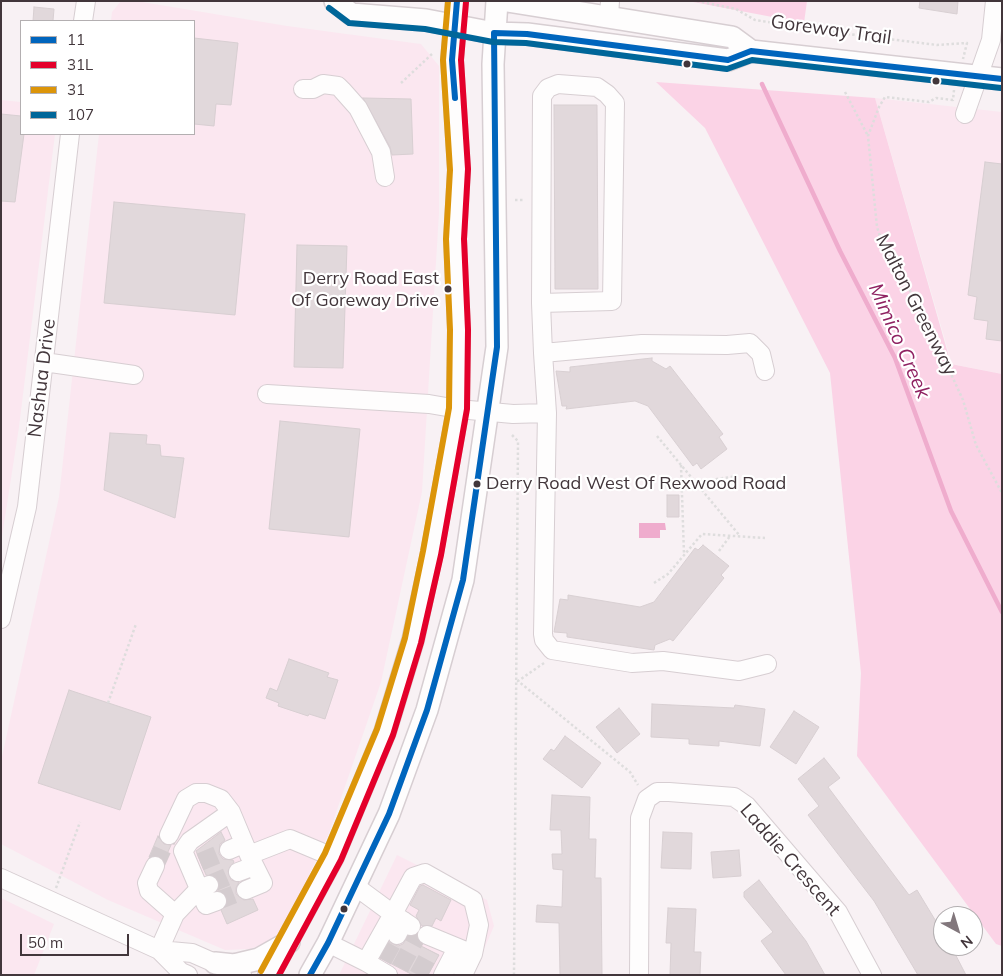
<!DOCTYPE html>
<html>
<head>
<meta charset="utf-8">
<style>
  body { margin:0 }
  #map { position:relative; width:1003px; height:976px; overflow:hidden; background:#f8f1f4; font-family:Mulish,sans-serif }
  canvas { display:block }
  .frame { position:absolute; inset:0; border:2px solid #42363b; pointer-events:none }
  .legend { position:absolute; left:20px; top:20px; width:175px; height:115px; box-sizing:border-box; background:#fff; border:1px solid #b3afb1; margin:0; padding:6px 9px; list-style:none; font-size:15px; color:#42363b }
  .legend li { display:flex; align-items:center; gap:10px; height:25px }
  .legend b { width:25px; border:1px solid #b3afb1 }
  .north { position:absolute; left:933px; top:906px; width:50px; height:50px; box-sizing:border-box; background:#fff; border:1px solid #b3afb1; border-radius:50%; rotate:141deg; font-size:14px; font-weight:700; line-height:20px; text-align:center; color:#42363b }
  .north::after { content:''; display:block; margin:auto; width:18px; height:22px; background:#82777c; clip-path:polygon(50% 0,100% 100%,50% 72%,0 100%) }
  .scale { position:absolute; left:20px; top:934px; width:109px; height:22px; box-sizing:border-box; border:2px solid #42363b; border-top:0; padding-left:6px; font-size:15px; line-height:18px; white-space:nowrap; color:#42363b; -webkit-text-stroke:4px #fff; paint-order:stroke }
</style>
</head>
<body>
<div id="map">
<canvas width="1003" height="976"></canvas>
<div class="frame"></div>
<ul class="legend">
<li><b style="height:6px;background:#0065bd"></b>11</li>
<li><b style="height:6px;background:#e4002b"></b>31L</li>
<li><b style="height:6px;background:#dc9509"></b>31</li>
<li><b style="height:6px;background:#069"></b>107</li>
</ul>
<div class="north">N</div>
<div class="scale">50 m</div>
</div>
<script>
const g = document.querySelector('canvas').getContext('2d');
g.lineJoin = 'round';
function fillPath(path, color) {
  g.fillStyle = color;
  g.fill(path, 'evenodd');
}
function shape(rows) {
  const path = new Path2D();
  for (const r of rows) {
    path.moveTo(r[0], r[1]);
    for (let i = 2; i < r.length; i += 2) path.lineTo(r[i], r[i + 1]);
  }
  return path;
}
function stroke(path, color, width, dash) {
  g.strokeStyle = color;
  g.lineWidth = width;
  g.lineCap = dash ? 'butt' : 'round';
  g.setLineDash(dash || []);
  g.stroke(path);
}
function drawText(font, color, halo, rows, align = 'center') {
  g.font = font + ' Mulish,sans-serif';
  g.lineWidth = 4.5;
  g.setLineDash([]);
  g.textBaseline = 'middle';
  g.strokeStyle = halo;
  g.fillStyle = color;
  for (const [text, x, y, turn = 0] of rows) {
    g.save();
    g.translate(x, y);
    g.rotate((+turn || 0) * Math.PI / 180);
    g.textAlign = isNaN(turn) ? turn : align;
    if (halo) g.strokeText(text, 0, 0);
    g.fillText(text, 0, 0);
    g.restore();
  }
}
fillPath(shape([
  [121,1,136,1,287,26,421,44,439,66,439,213,422,492,381,682,329,833,287,921,271,942,249,949,225,950,108,900,1,844,1,761,59,497,99,134,194,134,194,21,111,21,112,12],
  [875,98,1002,112,1002,374,952,364],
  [1,100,21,102,21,134,55,134,19,427,1,543],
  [397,855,487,900,494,926,473,975,339,975],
  [1,898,54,924,34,975,1,975]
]), '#fbe7f0');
fillPath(shape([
  [688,1,807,1,804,23],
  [656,82,875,98,951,364,1002,374,1002,946,996,944,857,756,861,673,830,373,705,128]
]), '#fbd3e6');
fillPath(shape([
  [639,523,665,523,666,530,660,530,660,538,639,538]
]), '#efaccd');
stroke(shape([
  [762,84,840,251,895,358,951,511,1002,612]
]), '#efaccd', 4.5);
const building = shape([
  [920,1,958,1,957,14,919,8,920,1],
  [34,7,54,9,53,21,33,21,34,7],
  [194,38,238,43,231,105,216,104,214,126,194,124,194,38],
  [363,98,411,99,413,154,392,155,390,147,363,98],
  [554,105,597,105,598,289,555,289,554,105],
  [1,114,21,116,21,134,24,134,15,202,1,201,1,114],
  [985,162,1002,164,1002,341,986,339,988,321,974,319,977,297,968,295,985,162],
  [114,202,245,214,235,315,104,303,114,202],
  [297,245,347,246,343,368,294,367,297,245],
  [652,358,652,361,666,369,670,366,723,434,719,437,727,449,701,469,697,463,693,466,648,406,635,401,566,409,567,406,562,406,556,371,570,372,570,367,652,358],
  [280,421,360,429,349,537,269,529,280,421],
  [110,433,147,435,146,444,160,445,161,456,184,458,175,518,104,490,110,433],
  [667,495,679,495,679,517,667,517,667,495],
  [703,545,729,566,721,575,724,578,673,641,670,639,655,645,654,650,567,637,567,633,554,632,560,599,568,600,568,595,640,607,654,602,695,548,698,550,703,545],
  [289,659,329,673,327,677,338,680,325,719,309,714,308,716,278,706,279,703,266,698,270,688,277,691,289,659],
  [69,690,151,717,120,810,38,783,69,690],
  [652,704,734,708,735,705,765,709,760,746,719,741,719,746,689,744,689,739,651,737,652,704],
  [619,708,640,734,617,753,596,727,619,708],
  [794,711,819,727,796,764,770,747,794,711],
  [565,736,601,763,582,788,543,759,551,749,554,751,565,736],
  [824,758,840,778,828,787,909,895,917,890,943,933,943,946,951,946,966,975,918,975,874,901,808,815,819,806,798,779,824,758],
  [552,795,590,797,589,839,596,839,595,878,601,878,602,975,560,975,559,923,536,922,537,905,562,907,563,870,553,869,552,854,562,854,561,830,550,830,552,795],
  [221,832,225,840,220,844,219,854,223,859,233,860,234,862,228,871,231,880,239,882,236,888,236,894,244,900,253,899,258,910,227,924,221,910,227,903,227,897,218,891,219,882,216,877,206,875,196,851,221,832],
  [663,832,692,833,691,869,661,868,663,832],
  [158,836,164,844,171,845,164,861,159,856,149,857,158,836],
  [739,850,741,876,713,878,711,852,739,850],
  [759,880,806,941,825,975,786,975,761,941,773,932,744,897,744,892,759,880],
  [423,885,451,900,441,921,436,918,432,926,422,926,416,916,419,910,410,905,420,886,423,885],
  [668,908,696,909,694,952,701,952,700,975,670,975,671,943,666,943,668,908],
  [417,935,421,946,439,955,428,975,413,975,380,958,389,942,398,946,403,944,408,936,417,935]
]);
fillPath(building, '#e1d8db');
stroke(building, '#d8cfd2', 1);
stroke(shape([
  [200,862,229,850],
  [155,866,169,835],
  [210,884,238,872],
  [217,901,246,890],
  [383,960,397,935],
  [400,968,420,931],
  [418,975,431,951]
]), '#d4cccf', 18, [18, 9]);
const minor = shape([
  [609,16,610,1],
  [83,21,86,1],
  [303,89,313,89,323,84,338,86,342,90,358,108,381,152,385,177],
  [965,114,991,40,995,1],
  [541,303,612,301,615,103,607,94,597,87,558,84,548,88,542,96,541,303,543,353],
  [44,362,134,375],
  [765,371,761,354,750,343,727,345,642,344,543,353,547,413,543,634,544,640,552,650,632,663,663,661,739,671,767,664],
  [267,394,429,404,458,409,513,414,547,413],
  [1,619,27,507,70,134],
  [169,835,186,799,196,793,206,793,221,799,231,812],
  [229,850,243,844],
  [155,866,147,883,149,891,175,914],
  [238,872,254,866],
  [1,878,159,950,192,953,242,975],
  [246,890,263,883,249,855],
  [217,901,206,905,183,851,190,841,231,812,249,855,290,839,333,857],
  [411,926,393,914,413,877,425,873,473,900,479,925,473,954],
  [397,935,404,921],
  [427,935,473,954,463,975],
  [328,943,366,962,393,914,355,886],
  [159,950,175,914,199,889,209,885],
  [159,950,181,972,188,975],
  [366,962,388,975],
  [443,975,457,948],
  [639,975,640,818,647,799,657,792,669,792,734,797,747,806,838,912,872,975]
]);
const major = shape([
  [335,1,351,14,426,20,494,33,527,34,728,60,751,51,1002,79],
  [507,1,732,37,751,51],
  [215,963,234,965,259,959,289,942],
  [269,975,333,857,385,732,413,640,432,553,458,409,459,330,455,239,459,170,452,60,457,1],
  [310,975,328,943,389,814,427,710,463,580,497,347,493,64,497,1]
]);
stroke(minor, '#d7ced2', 20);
stroke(major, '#d7ced2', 24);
stroke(shape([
  [697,1,736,9,755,20,840,33,937,45,967,43,963,59],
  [401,83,432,54],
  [954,90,953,100,936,98,929,102,885,97,879,107,868,136,877,227,884,248,915,299,940,350,963,400,976,445,1002,493],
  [845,92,868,136],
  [515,200,525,200],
  [512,435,518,441,514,975],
  [657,436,740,536],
  [681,465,684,554],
  [696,482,738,476],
  [719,551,730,536],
  [654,583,668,574,702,534,765,538],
  [544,663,518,681,630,772,638,785],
  [108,703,136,624],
  [56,888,80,822]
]), '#dedddd', 2.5, [2.5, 2.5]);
stroke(minor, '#fefdfd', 18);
stroke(major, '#fefdfd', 21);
stroke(shape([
  [455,98,452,60,457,1],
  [310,975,328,943,389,814,427,710,463,580,497,347,494,33,527,34,728,60,751,51,1002,79]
]), '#0065bd', 6);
stroke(shape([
  [279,975,341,860,393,735,421,643,441,555,467,409,468,330,464,239,468,169,461,60,466,2]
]), '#e4002b', 6);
stroke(shape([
  [261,971,325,853,377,729,405,638,423,551,449,408,450,330,446,239,450,170,443,60,448,1]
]), '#dc9509', 6);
stroke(shape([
  [329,8,349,23,425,29,493,42,526,43,727,69,752,60,1001,88]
]), '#069', 6);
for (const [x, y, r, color] of [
  [687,64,4.5,"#42363b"],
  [936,81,4.5,"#42363b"],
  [448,289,4.5,"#42363b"],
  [477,484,4.5,"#42363b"],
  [344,909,4.5,"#42363b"]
]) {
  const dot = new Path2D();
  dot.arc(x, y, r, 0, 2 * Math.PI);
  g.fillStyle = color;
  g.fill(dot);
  stroke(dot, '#fff', 2);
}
drawText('18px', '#42363b', '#fff', [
  ["Derry Road East",439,279],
  ["Of Goreway Drive",439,301],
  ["Derry Road West Of Rexwood Road",486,484,"left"]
], 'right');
drawText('19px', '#42363b', '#fff', [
  ["Goreway Trail",831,30,8],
  ["Malton Greenway",916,305,63],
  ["Nashua Drive",42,378,-83],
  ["Laddie Crescent",790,860,49]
]);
drawText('italic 20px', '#8f2262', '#fff', [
  ["Mimico Creek",899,341,66]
]);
</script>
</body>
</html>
